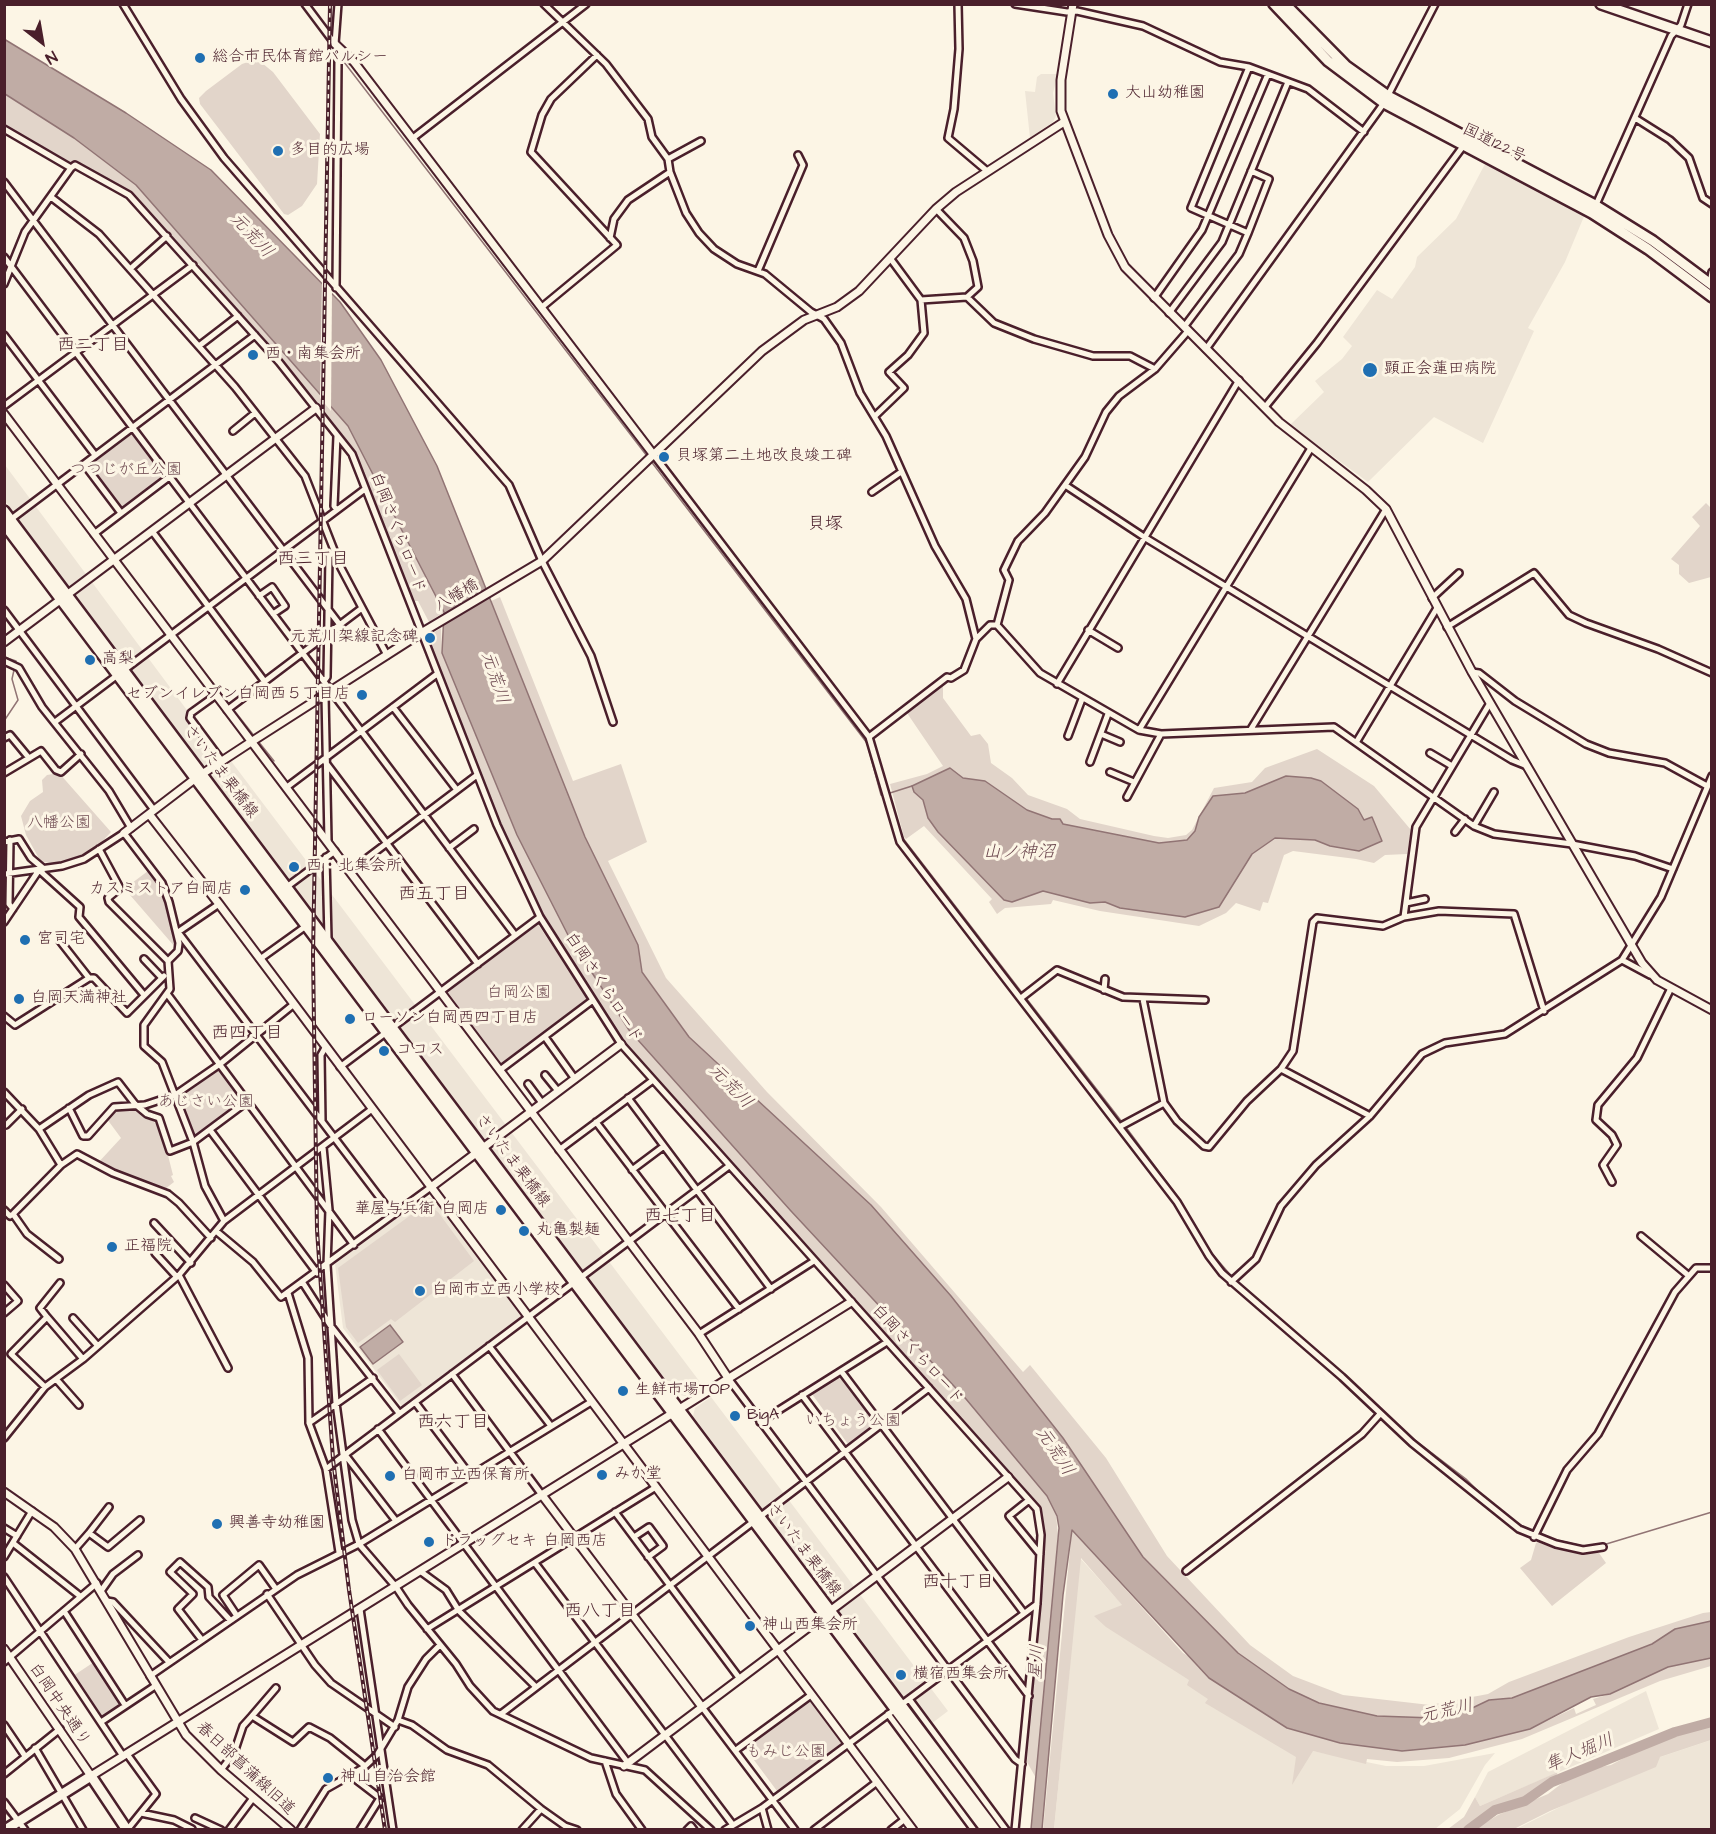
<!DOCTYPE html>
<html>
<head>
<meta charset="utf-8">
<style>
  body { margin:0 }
  #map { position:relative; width:1716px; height:1834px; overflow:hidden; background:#fcf5e5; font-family:"Architects Daughter",sans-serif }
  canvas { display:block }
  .frame { position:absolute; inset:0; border:6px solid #4a1f2b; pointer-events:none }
  .north { position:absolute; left:12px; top:12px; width:60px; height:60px; -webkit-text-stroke:4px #fcf5e5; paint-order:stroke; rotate:149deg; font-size:16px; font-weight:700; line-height:24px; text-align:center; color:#4a1f2b }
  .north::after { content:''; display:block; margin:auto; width:21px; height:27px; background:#4a1f2b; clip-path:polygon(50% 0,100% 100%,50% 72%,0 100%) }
</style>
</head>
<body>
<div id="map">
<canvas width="1716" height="1834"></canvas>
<div class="frame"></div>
<div class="north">N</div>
</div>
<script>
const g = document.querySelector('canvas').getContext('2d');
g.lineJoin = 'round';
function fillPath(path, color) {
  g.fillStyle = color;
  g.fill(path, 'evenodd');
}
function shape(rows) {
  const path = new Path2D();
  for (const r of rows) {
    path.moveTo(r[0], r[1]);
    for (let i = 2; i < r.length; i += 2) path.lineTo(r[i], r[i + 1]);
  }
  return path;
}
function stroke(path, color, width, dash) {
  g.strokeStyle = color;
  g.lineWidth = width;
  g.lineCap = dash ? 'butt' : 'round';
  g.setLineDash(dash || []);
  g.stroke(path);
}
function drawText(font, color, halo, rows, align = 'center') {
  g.font = font + ' "Architects Daughter","Klee One",sans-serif';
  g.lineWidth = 6;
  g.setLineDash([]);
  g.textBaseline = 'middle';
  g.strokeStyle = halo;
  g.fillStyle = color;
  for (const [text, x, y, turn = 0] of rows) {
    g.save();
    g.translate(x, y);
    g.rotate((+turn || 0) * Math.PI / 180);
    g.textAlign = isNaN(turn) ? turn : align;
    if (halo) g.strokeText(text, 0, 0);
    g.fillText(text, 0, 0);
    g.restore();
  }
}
fillPath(shape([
  [1041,74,1058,74,1053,93,1056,116,1053,122,1030,138,1025,91,1035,92,1037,77],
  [1485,164,1585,214,1565,262,1528,328,1534,331,1483,443,1434,417,1368,482,1290,425,1324,392,1315,381,1342,359,1352,346,1343,337,1377,290,1392,299,1415,267,1417,257,1456,219],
  [5,465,221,756,206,765,202,765,5,501],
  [231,761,703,1386,685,1396,676,1394,212,776],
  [422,1197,432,1198,522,1317,404,1409,343,1328,335,1264],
  [711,1397,948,1711,931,1724,909,1695,904,1698,693,1416,695,1408],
  [1080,1558,1136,1620,1313,1751,1386,1766,1424,1766,1495,1753,1485,1765,1460,1809,1435,1829,1054,1830],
  [1646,1691,1659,1729,1480,1806,1475,1797,1488,1772],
  [1711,1740,1711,1829,1514,1830,1660,1757]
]), '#eee5d7');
fillPath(shape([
  [251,61,262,63,273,72,320,134,317,184,302,206,288,215,284,214,200,104,199,98,206,91,242,64],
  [5,94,74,138,136,185,348,426,444,612,429,622,418,601,412,601,352,451,282,360,132,193,74,162,69,164,5,125],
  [130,433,134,434,165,475,164,478,122,509,88,467,89,464],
  [1706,503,1711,508,1711,577,1689,583,1679,574,1679,565,1671,559,1700,526,1692,517],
  [500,597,573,781,621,764,647,842,608,861,666,978,767,1092,881,1207,1023,1372,1030,1365,1106,1458,1167,1556,1250,1645,1293,1676,1343,1695,1430,1705,1488,1694,1509,1682,1629,1637,1703,1613,1711,1612,1711,1621,1675,1629,1652,1644,1512,1698,1490,1700,1466,1711,1434,1718,1377,1716,1319,1703,1289,1689,1238,1653,1143,1557,1063,1438,722,1066,689,1037,642,971,638,945,585,837,489,602],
  [441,628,442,653,517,835,1047,1496,1056,1515,1058,1535,1036,1778,1027,1762,1044,1537,1039,1508,622,1041,541,911,505,836,430,646,433,633],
  [943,685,943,698,971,736,980,734,988,744,991,763,1012,778,1028,795,1067,809,1080,819,1154,836,1168,838,1186,835,1192,830,1214,788,1252,782,1265,768,1317,749,1374,786,1411,830,1407,854,1385,855,1374,863,1356,859,1293,851,1284,855,1268,903,1263,902,1260,911,1236,903,1226,913,1199,926,1100,911,1053,900,1051,904,1005,908,997,914,989,902,992,899,924,826,906,839,904,837,890,784,927,774,943,766,907,713],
  [59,773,111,832,98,846,79,856,58,863,41,862,26,835,21,816,30,801,43,792,42,780,47,775],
  [148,871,160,885,178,941,175,947,130,895,128,886],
  [537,923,588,998,501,1066,445,991],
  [214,1070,219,1072,243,1101,194,1139,178,1096],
  [136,1107,161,1128,173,1175,171,1176,174,1182,165,1189,97,1164,121,1138,107,1119,115,1110],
  [426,1204,438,1212,474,1261,395,1322,391,1319,358,1343,346,1327,338,1268],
  [399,1354,422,1385,400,1401,377,1370],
  [840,1375,878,1425,850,1447,812,1394],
  [1072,1530,1183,1653,1340,1743,1402,1751,1465,1745,1530,1729,1574,1708,1576,1714,1596,1705,1593,1699,1610,1694,1668,1667,1711,1658,1711,1666,1660,1681,1522,1739,1449,1758,1397,1762,1367,1759,1366,1764,1313,1751,1292,1785,1296,1757,1205,1703,1208,1699,1187,1685,1189,1680,1106,1627,1094,1616,1122,1605,1081,1558,1054,1829,1043,1830],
  [1539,1541,1584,1553,1599,1553,1606,1563,1552,1606,1520,1568,1531,1560,1536,1543],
  [94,1662,122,1703,101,1717,73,1676],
  [810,1700,844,1743,780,1795,745,1748],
  [1711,1724,1711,1740,1660,1757,1656,1767,1550,1811,1514,1829,1475,1829,1498,1815,1548,1794,1569,1778,1590,1769,1611,1765,1641,1749],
  [1558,1772,1555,1778,1523,1800,1492,1808,1465,1829,1448,1829,1464,1817,1475,1797,1480,1806]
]), '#e2d5ca');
const water = shape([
  [4,39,126,113,211,170,340,302,381,360,437,466,585,837,638,945,642,972,689,1037,871,1205,951,1296,1063,1438,1143,1557,1238,1653,1289,1689,1319,1703,1377,1716,1434,1718,1466,1711,1489,1700,1512,1698,1652,1644,1675,1629,1711,1621,1711,1658,1668,1667,1610,1694,1591,1697,1530,1729,1465,1745,1402,1751,1340,1743,1287,1728,1209,1678,1072,1530,1063,1595,1042,1829,1031,1829,1059,1528,1057,1516,1047,1496,966,1399,791,1211,629,1030,569,937,517,835,442,653,444,612,348,426,136,185,74,138,5,94,4,39],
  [950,768,963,778,985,781,1027,810,1052,819,1060,819,1063,824,1159,843,1187,840,1195,831,1199,817,1213,796,1245,793,1286,776,1311,778,1321,781,1358,809,1364,820,1372,817,1382,841,1359,851,1330,846,1315,840,1275,838,1252,854,1219,907,1185,917,1120,908,1105,902,1090,903,1043,891,1012,902,1004,900,938,832,928,818,923,800,914,792,912,786,950,768],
  [390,1325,403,1342,373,1364,360,1347,390,1325]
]);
fillPath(water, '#c0aca5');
stroke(water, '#917474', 1.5);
fillPath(shape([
  [322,280,332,290,331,411,320,398]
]), '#fcf5e5');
stroke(shape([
  [344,62,647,456],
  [5,409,23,434],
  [650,460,867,743,881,795,883,794],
  [4,616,14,628,4,636],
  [182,644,255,737],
  [4,657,16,661,12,679,18,700,4,721],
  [258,741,274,761],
  [888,792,902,837,1023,994],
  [890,793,912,786],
  [1026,998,1122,1122],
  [1125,1126,1180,1200,1209,1250,1233,1278],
  [1331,1364,1411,1437,1466,1479,1490,1503],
  [1508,1517,1527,1529],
  [1548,1538,1587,1547],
  [1603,1545,1712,1512],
  [4,1811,9,1816]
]), '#917474', 1.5);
stroke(shape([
  [1468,1830,1495,1810,1525,1801,1552,1782,1675,1732,1712,1722]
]), '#c0aca5', 10);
const minor = shape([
  [123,4,181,99,224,158,509,485,542,561,591,656,613,722],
  [305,4,335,44],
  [544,4,606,64,648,119,652,137,668,159,670,172,686,213,699,233,714,249,737,264,765,274,811,312,824,319,841,343,860,393,886,436,935,546,966,599,976,639,964,670,951,678,947,677,869,737],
  [958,4,959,49,954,109,948,138,987,171],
  [1015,4,1067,12,1077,11,1143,26,1220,62,1249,67,1308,89,1364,132],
  [335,44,338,4],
  [1635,118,1670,140,1689,158,1703,198,1712,204],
  [4,129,71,168],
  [413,138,586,4],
  [668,159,701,141],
  [71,168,75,165,129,195,279,362,352,454,497,825,540,917,621,1044,1037,1509,1041,1535,1037,1603,1015,1830],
  [4,182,340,625],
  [51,197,99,234,235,387,305,476,341,568,387,655],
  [1595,207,1671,36,1681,25,1688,4],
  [936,209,964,238,973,261,978,287,967,297],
  [1248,233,1191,208,1249,67],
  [610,238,614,219,628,200,670,172],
  [4,257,515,935],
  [890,258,921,300,967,297,994,323,1034,339,1093,356,1130,356,1155,369],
  [130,269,167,236],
  [758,271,803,165,798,155],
  [4,284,25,232,71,168],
  [1710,284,1712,272],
  [336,288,338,61,344,53],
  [1154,298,1202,230,1268,74],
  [542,307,617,245,531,152,542,115,551,99,597,55],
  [1169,313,1222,242,1288,82],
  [1184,327,1239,254,1248,233,1269,179,1251,171],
  [4,335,95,455],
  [199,346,238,316],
  [1206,349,1384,103,1435,4],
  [4,406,193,265],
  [1265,407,1317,343,1464,145],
  [875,416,904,388,889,372,908,355,924,333,921,300],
  [233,431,255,413],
  [337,436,334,506,337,510],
  [653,454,869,737,900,842,1177,1202,1209,1256,1222,1273,1342,1377,1412,1443,1519,1529,1556,1544,1583,1550,1603,1547],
  [84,464,121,513],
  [1065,485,1144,537,1512,760,1527,766],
  [872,492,901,472],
  [10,520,255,335],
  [152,531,265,682],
  [94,534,169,477],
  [259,596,272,587,285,606,273,614],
  [1432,598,1459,573],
  [4,610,154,810],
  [997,625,1040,673,1139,730,1161,734,1334,727,1474,826,1494,834,1572,844,1635,856,1673,869],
  [997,625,1009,580,1004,570,1018,541,1045,513,1085,457,1106,412,1119,396,1155,369,1188,331],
  [1447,627,1534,573,1569,615,1586,623,1658,649,1712,673],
  [1088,630,1118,648],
  [976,639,990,625,997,625],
  [4,661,19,668,42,707,109,791,131,828],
  [1472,672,1479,673,1515,701,1586,744,1609,753,1665,763,1707,786],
  [324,681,327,677,329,556,334,551],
  [1057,684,1239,380],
  [216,695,191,713,190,718,222,761],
  [325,695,328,840],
  [393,707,457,790],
  [227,710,362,608],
  [55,722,365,489],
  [1251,729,1386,509],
  [1139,730,1311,448],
  [1101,734,1120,742],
  [1068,736,1082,699],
  [4,738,10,735,29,758],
  [1357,741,1437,608],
  [1430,753,1452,766],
  [1090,762,1108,714],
  [326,763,478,964],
  [1110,772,1134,782],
  [4,773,41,751,56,770,61,772,81,754],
  [287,787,437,674],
  [1127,797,1161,734],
  [1474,826,1494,792],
  [1455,832,1465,819],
  [10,840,9,904,13,909],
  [4,842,19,839,31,858,44,869],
  [449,848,474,829],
  [99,849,120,888,108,898,109,902,168,961,170,989,144,1025,144,1046,162,1062,193,1142,205,1186,224,1221],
  [326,857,328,939],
  [39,870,80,907,79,917,144,995],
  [350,871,477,775],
  [4,874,62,866,84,859,124,833,162,883,169,902,179,943,178,951,168,961],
  [288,886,335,851],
  [1406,903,1425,899],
  [1404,917,1416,827,1490,703],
  [4,922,39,870],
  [178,932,393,1215],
  [178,932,219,904],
  [60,941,89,978],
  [144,959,162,978],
  [260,959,306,926],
  [1622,960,1650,975],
  [1104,990,1105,979],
  [168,995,354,1245],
  [1021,998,1057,970,1123,997,1205,1000],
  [1143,999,1164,1103],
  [4,1016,15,1025,89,978,94,978,127,1013,164,976],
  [545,1037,575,1079],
  [340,1067,540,917],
  [1281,1069,1370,1116],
  [500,1070,593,1000],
  [545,1075,558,1091],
  [528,1084,542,1103],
  [4,1092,39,1129,61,1165],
  [628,1098,771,1289],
  [69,1108,83,1136,88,1136,114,1107,145,1105,175,1095,220,1064,294,1004],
  [322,1121,321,1055,325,1048],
  [596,1122,739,1309],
  [4,1123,6,1125,22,1109],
  [1121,1126,1164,1103,1177,1121,1204,1146,1209,1147,1247,1101,1281,1069,1293,1051,1313,922,1317,918,1383,926,1404,917,1439,911,1514,914,1544,1011],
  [39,1129,89,1095,118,1082,135,1104,147,1114,159,1118,170,1151,193,1142,248,1101],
  [210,1130,317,1273],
  [323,1147,329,1210,327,1265,336,1403,352,1520,359,1544,396,1587,408,1605,456,1664,470,1686,493,1711,591,1758,645,1770,711,1830],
  [559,1150,653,1080],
  [632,1170,664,1146],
  [1612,1182,1603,1165,1617,1145,1612,1135,1596,1120,1598,1105,1637,1058,1671,988],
  [4,1210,10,1216,13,1214,61,1165,77,1154,113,1173,168,1194,179,1203,211,1238],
  [13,1214,27,1234,59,1259],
  [154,1223,191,1263],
  [216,1231,253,1262,281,1297,431,1187],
  [1641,1236,1689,1276],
  [155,1253,177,1277],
  [179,1275,228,1368],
  [1231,1282,1256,1259,1281,1206,1316,1165,1370,1116,1422,1054,1445,1043,1505,1034,1622,960,1661,897,1712,776],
  [303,1283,330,1325,399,1413],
  [4,1285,18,1301,4,1313],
  [288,1293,308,1358,309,1423,326,1469,729,1166],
  [47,1317,40,1308,60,1283],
  [73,1318,98,1346],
  [699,1334,814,1261],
  [489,1346,551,1426],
  [841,1371,1024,1613],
  [452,1374,542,1495],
  [728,1378,1015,1759,1022,1764],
  [56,1379,79,1405],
  [45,1387,11,1354,47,1317,83,1359],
  [802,1395,1029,1696],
  [415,1402,470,1475],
  [760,1422,887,1342],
  [309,1423,373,1378],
  [378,1429,628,1763],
  [4,1438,45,1387,83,1359,179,1275,224,1221,372,1109],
  [346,1456,396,1521],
  [326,1469,339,1552],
  [1029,1500,1009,1516,1040,1554],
  [615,1512,740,1679],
  [4,1528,17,1536],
  [89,1533,109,1507],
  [634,1537,649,1527,663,1546,648,1557],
  [1534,1537,1567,1470,1598,1434,1675,1292,1696,1268,1712,1268],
  [13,1543,80,1596],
  [75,1549,89,1533,108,1547,140,1520],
  [4,1557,32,1511],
  [535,1563,733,1825],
  [420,1571,446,1590,459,1611,536,1687],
  [1186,1571,1362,1434,1380,1414],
  [4,1577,123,1756],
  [101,1591,113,1574,138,1555],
  [267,1594,315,1665,331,1683,395,1727],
  [107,1601,113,1602,169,1662],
  [360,1609,393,1830],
  [64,1611,125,1705],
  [237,1616,223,1595,259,1565,276,1589],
  [427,1629,656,1487],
  [202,1640,178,1609,193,1594,170,1572,180,1562,208,1587,209,1597,230,1620],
  [4,1662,97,1583],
  [150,1676,297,1575,359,1544,591,1402],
  [909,1699,1006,1830],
  [702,1707,795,1830],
  [501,1714,929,1388],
  [888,1714,974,1830],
  [252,1716,276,1688],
  [398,1720,412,1725,447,1750,488,1765,541,1809,565,1826,577,1830],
  [101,1722,155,1686],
  [4,1725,25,1756],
  [35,1748,83,1830],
  [736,1750,811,1695],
  [127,1754,156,1794,127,1830],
  [605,1761,616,1794,642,1830],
  [221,1770,234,1753,243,1726,252,1716,293,1742,309,1727,330,1738,365,1766],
  [4,1774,60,1729],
  [350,1775,380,1798,360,1830],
  [4,1802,25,1830],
  [762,1808,768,1830],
  [141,1813,174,1820,192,1829],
  [195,1818,221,1830],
  [229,1830,253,1798],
  [300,1830,326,1789,363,1768,377,1755,398,1720,408,1687,426,1659,440,1645],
  [522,1830,541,1809],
  [687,1830,691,1826,694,1830],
  [725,1830,762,1808,1037,1604],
  [814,1830,877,1782],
  [891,1830,905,1819]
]);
const tertiary = shape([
  [1073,4,1061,80,1061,111,1108,235,1125,267,1279,422,1366,490,1386,509,1472,672,1642,963,1657,980,1712,1010],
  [335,44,354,62,653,454],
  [4,414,699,1334,728,1378],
  [4,642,316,408],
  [149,814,219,904,913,1830],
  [124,833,196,778,251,742,421,633,542,561,762,351,804,320,837,307,859,291,936,209,956,192,1064,122],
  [431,1187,621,1044],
  [4,1492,54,1527,75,1549,186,1735,221,1770,291,1830],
  [542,1495,702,1707],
  [4,1649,91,1776,851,1302],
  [624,1766,1008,1477]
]);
const primary = shape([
  [1601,4,1712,42],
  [4,511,995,1830],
  [4,524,986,1830],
  [5,1830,91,1776,127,1830]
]);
const trunk = shape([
  [1274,4,1328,61,1384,103,1592,213,1648,249,1712,297],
  [1285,4,1346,66,1388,96,1595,205,1653,241,1712,285]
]);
stroke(minor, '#4a1f2b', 10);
stroke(tertiary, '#4a1f2b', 11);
stroke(primary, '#4a1f2b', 14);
stroke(trunk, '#4a1f2b', 14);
stroke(minor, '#fcf5e5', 5);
stroke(tertiary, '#fcf5e5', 7);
stroke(primary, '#fcf5e5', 9);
stroke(trunk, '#fcf5e5', 9);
const rail = shape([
  [330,4,313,955,317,1230,333,1459,349,1590,385,1830]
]);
stroke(rail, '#4a1f2b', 4);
stroke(rail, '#fcf5e5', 1.5, [4.5]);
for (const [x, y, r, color] of [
  [200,58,6,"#1f6fb2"],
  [1113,94,6,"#1f6fb2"],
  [278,151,6,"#1f6fb2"],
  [253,355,6,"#1f6fb2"],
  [1370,370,8,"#1f6fb2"],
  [664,457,6,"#1f6fb2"],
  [430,638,6,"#1f6fb2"],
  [90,660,6,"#1f6fb2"],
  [362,695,6,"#1f6fb2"],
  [294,867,6,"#1f6fb2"],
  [245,890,6,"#1f6fb2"],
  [25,940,6,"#1f6fb2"],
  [19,999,6,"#1f6fb2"],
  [350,1019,6,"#1f6fb2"],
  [384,1051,6,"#1f6fb2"],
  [501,1210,6,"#1f6fb2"],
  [524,1231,6,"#1f6fb2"],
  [112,1247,6,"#1f6fb2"],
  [420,1291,6,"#1f6fb2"],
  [623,1391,6,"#1f6fb2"],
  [735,1416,6,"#1f6fb2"],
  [602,1475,6,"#1f6fb2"],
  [390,1476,6,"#1f6fb2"],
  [217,1524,6,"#1f6fb2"],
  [429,1542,6,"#1f6fb2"],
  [750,1626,6,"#1f6fb2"],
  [901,1675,6,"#1f6fb2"],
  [328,1778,6,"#1f6fb2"]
]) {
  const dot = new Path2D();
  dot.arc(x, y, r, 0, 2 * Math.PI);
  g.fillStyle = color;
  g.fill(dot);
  stroke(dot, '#fcf5e5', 2);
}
drawText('16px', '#4a1f2b', '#fcf5e5', [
  ["総合市民体育館パルシー",212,58],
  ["大山幼稚園",1125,94],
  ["多目的広場",290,151],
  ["西・南集会所",265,355],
  ["顕正会蓮田病院",1384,370],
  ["貝塚第二土地改良竣工碑",676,457],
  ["元荒川架線記念碑",418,638,"right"],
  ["高梨",102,660],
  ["セブンイレブン白岡西５丁目店",350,695,"right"],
  ["西・北集会所",306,867],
  ["カスミストア白岡店",233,890,"right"],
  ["宮司宅",37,940],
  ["白岡天満神社",31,999],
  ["ローソン白岡西四丁目店",362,1019],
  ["ココス",396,1051],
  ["華屋与兵衛 白岡店",489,1210,"right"],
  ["丸亀製麺",536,1231],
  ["正福院",124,1247],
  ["白岡市立西小学校",432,1291],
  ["生鮮市場TOP",635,1391],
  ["BigA",747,1416],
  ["みか堂",614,1475],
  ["白岡市立西保育所",402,1476],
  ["興善寺幼稚園",229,1524],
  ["ドラッグセキ 白岡西店",441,1542],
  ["神山西集会所",762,1626],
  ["横宿西集会所",913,1675],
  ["神山自治会館",340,1778]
], 'left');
drawText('16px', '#4a1f2b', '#fcf5e5', [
  ["国道122号",1494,144,26],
  ["白岡さくらロード",397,533,69],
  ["八幡橋",457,596,-30],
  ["さいたま栗橋線",220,772,53],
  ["白岡さくらロード",603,988,57],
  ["さいたま栗橋線",512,1161,53],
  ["白岡さくらロード",917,1355,48],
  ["さいたま栗橋線",803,1550,53],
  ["白岡中央通り",59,1705,56],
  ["春日部菖蒲線旧道",245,1769,43]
]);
drawText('16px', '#704c53', '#fcf5e5', [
  ["つつじが丘公園",126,471],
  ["八幡公園",59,824],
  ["白岡公園",519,994],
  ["あじさい公園",206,1103],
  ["いちょう公園",853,1422],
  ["もみじ公園",786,1753]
]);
drawText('italic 18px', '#6d4950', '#fcf5e5', [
  ["元荒川",251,236,47],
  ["元荒川",494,678,72],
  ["山ノ神沼",1019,853],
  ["元荒川",730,1087,46],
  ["元荒川",1054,1452,57],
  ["星川",1038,1662,-87],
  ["元荒川",1447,1712,-13],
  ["隼人堀川",1580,1754,-23]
]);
drawText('18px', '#4a1f2b', '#fcf5e5', [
  ["西二丁目",93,346],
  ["貝塚",825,525],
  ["西三丁目",313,560],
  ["西五丁目",434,895],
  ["西四丁目",247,1034],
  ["西七丁目",680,1217],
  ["西六丁目",453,1423],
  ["西十丁目",958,1583],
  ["西八丁目",600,1612]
]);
</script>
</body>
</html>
